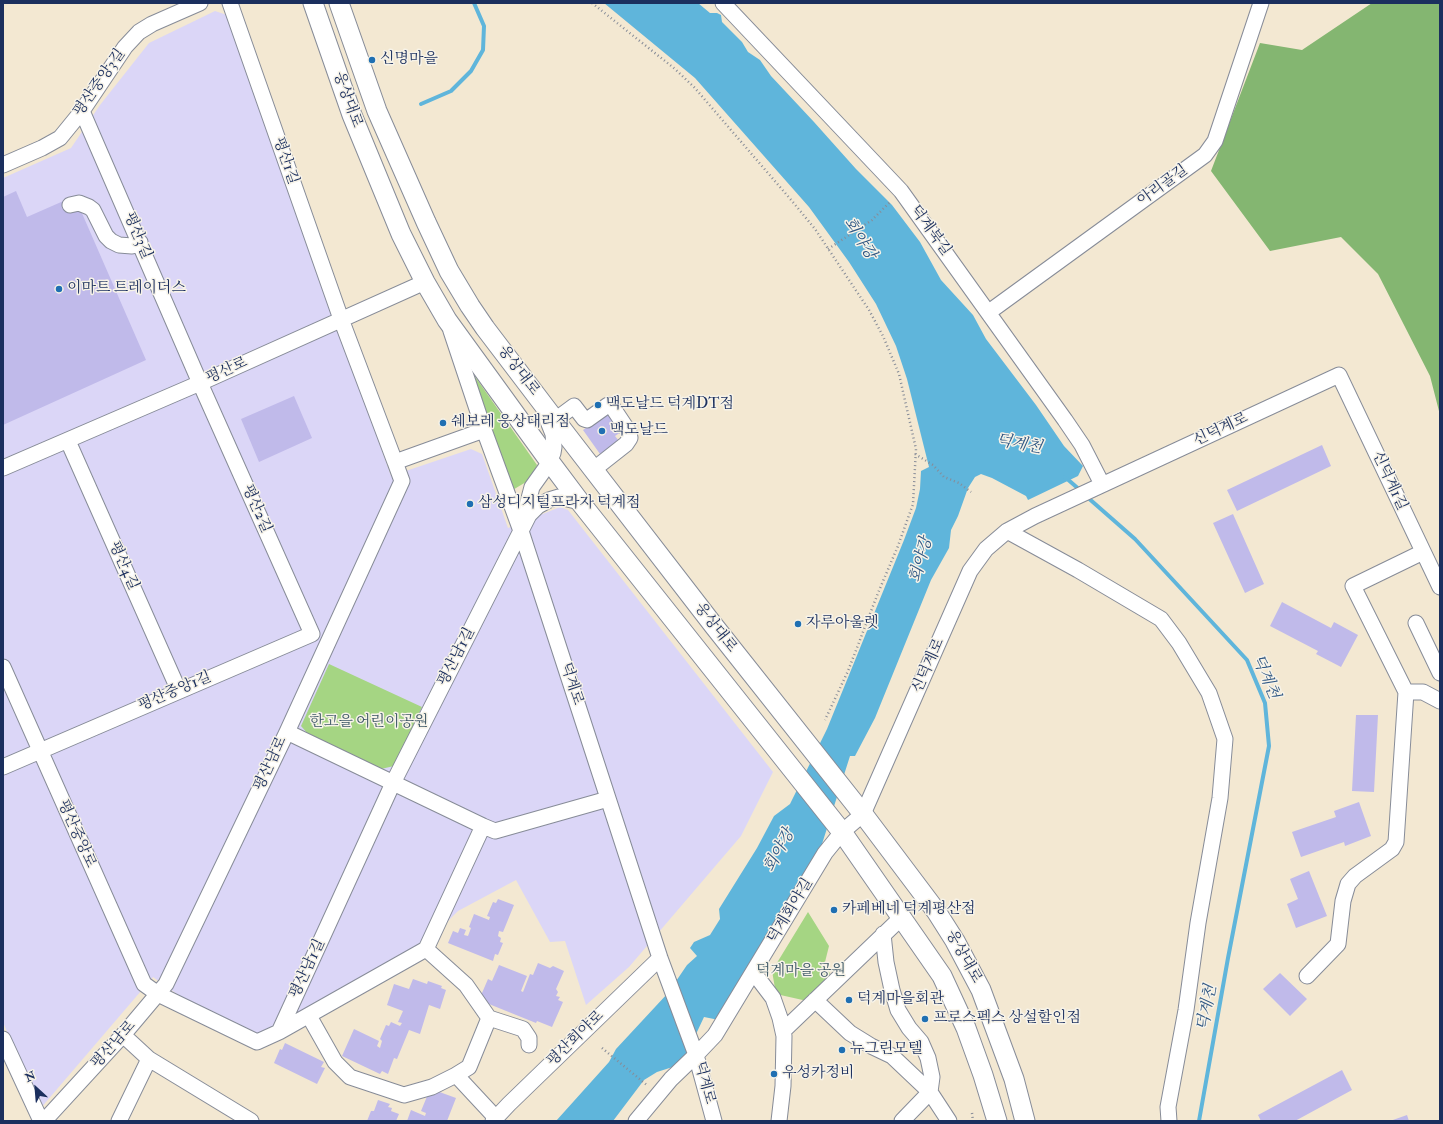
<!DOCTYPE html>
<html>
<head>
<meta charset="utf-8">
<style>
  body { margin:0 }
  #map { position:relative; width:1443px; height:1124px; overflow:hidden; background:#f3e8d2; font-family:"IM FELL Double Pica",serif }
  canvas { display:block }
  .frame { position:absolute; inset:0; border:4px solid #1b2f5e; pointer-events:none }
  .north { position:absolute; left:16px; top:1068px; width:40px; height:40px; -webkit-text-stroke:3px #f7f3e8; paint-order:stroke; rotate:334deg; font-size:11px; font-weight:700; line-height:16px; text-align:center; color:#1b2f5e }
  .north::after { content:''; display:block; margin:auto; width:14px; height:18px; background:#1b2f5e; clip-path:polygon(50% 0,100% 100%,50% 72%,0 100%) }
</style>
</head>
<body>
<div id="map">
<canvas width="1443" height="1124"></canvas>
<div class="frame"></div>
<div class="north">N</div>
</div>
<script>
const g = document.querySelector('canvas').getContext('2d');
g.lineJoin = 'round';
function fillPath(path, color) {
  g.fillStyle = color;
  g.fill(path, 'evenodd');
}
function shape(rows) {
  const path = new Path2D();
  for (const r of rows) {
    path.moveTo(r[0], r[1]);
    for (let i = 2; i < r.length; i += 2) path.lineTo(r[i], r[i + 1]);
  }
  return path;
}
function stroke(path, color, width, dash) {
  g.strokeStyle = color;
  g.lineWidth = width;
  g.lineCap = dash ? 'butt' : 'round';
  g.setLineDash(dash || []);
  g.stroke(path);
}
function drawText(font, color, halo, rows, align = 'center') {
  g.font = font + ' "IM FELL Double Pica","Noto Serif KR",serif';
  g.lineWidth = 3;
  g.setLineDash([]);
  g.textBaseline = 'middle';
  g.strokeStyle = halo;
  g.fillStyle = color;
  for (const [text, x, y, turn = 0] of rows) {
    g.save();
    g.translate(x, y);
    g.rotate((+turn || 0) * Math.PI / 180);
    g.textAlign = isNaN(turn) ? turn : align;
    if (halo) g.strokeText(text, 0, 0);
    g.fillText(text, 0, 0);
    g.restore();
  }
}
fillPath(shape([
  [215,11,227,15,391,476,471,449,482,454,508,528,560,507,568,510,773,772,741,836,629,967,586,1005,565,941,550,942,516,880,458,911,422,947,261,1035,184,999,153,977,40,1109,3,1022,3,178,71,148,100,105,149,43]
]), '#dbd6f7');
fillPath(shape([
  [469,368,537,465,533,475,526,482,511,491],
  [329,664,422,707,394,766,381,769,308,734,301,726],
  [808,912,829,946,825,962,835,986,816,1003,776,994,772,971]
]), '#a5d583');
fillPath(shape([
  [1372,3,1440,3,1440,415,1430,376,1378,274,1341,237,1270,251,1211,171,1260,43,1302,50]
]), '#84b671');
fillPath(shape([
  [604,3,698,3,710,13,717,13,721,15,722,22,742,42,748,52,760,60,771,76,814,122,856,169,892,205,920,242,941,280,973,315,986,339,1036,405,1064,446,1083,466,1078,476,1028,500,1026,496,992,478,981,474,975,477,968,488,958,516,951,530,949,548,931,580,875,718,855,756,850,756,822,844,719,1020,704,1017,682,1064,657,1072,644,1080,613,1121,556,1121,609,1062,616,1049,668,993,687,965,697,956,690,948,694,942,710,935,720,919,719,909,757,848,774,816,790,804,827,729,904,540,916,508,920,489,921,471,929,467,907,379,896,346,876,304,849,262,809,207,695,78]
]), '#5fb5db');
stroke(shape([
  [421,104,451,91,471,71,483,50,484,26,474,3],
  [1065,477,1081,491],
  [1086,496,1135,539,1247,660,1265,703,1269,746,1228,958,1199,1121]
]), '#5fb5db', 4);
fillPath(shape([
  [16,191,27,217,68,199,81,211,146,360,3,425,3,197],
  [294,396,312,438,259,462,241,419],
  [612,410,621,432,615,436,619,441,600,454,583,430],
  [1322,445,1331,466,1237,511,1227,490],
  [1233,514,1264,584,1245,593,1213,523],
  [1282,602,1331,628,1334,622,1358,635,1341,667,1316,654,1318,651,1270,626],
  [1356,715,1378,715,1374,792,1352,791],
  [1359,802,1371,836,1345,846,1344,842,1301,857,1292,832,1336,817,1334,811],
  [1309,871,1327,916,1296,928,1287,904,1298,899,1290,879],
  [498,899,514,905,503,932,499,931,498,936,501,938,500,942,503,943,498,955,495,954,493,961,448,943,453,931,458,933,460,928,466,930,464,935,468,936,471,928,469,927,474,914,489,920,490,917,487,916,493,902,496,903],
  [538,963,550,968,553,966,564,971,556,989,558,992,556,996,560,997,558,1000,563,1002,552,1027,537,1021,536,1023,479,1000,488,979,492,981,499,965,527,976,521,991,523,992,530,974,533,975],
  [1280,973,1307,999,1290,1016,1263,989],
  [413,979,427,984,428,981,442,986,441,988,446,990,440,1009,429,1005,420,1034,409,1030,397,1059,394,1058,388,1074,382,1071,380,1074,342,1056,354,1029,379,1041,377,1046,380,1048,382,1041,380,1039,386,1025,389,1026,391,1022,400,1026,402,1023,398,1022,403,1011,387,1005,394,984,409,989],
  [285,1043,324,1062,321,1067,325,1068,317,1084,274,1063,280,1049,282,1050],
  [1342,1070,1352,1090,1295,1121,1261,1121,1258,1115],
  [434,1090,456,1098,447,1121,407,1121,411,1110,425,1116,426,1113,421,1111,428,1094,432,1096],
  [378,1100,390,1104,388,1107,392,1108,391,1111,399,1114,396,1121,367,1121,371,1111,374,1111],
  [1407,1115,1409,1121,1390,1121]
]), '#c0baea');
const minor = shape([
  [230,3,341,319,395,462],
  [723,3,901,191,1065,420,1082,445,1102,484],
  [82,111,200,383,312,634],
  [3,165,42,148,60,138,82,111,125,47,139,32,152,24,200,3],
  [70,205,79,203,89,207,93,210,106,236,111,241,119,245,132,246,140,242],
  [989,312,1205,155,1215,141,1261,3],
  [451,331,484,430,521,531,660,958,696,1055,714,1121],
  [555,420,574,406,584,419,587,420,608,405,611,405,629,432,630,438,626,444,593,470],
  [68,441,179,691],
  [3,468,200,383,425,282],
  [523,521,532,487,547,466,553,453,554,447,553,434,545,414],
  [1007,531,1078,570,1161,619,1179,643,1209,693,1225,739,1220,798,1198,923,1186,1010,1168,1107,1169,1121],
  [1423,552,1353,586,1406,692,1423,692,1440,701],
  [1416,623,1440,673],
  [3,667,144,984,158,994,257,1042,279,1032,393,783,529,515,538,506,549,500,559,497,580,502],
  [287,732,483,826,495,831,608,799],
  [3,767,312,634],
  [883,934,886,962,892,990,898,1010,909,1028,921,1042,928,1058,932,1077,930,1092,902,1121],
  [426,949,466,985,489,1018,469,1067,456,1075,496,1118],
  [754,973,773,998,780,1018,784,1036,783,1086,779,1121],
  [1307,976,1338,944,1343,901,1348,884,1355,876,1392,849,1396,842,1406,692],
  [815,1000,850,1033,871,1046,892,1056,930,1092,949,1121],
  [309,1016,335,1062,350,1077,404,1095,432,1087,456,1075],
  [489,1018,523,1029,529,1038,529,1045],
  [783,1031,901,918],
  [279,1032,426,949,483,826],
  [3,1039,41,1121],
  [149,1059,251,1121],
  [44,1121,123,1035,166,984,287,732,402,481,395,462,484,430],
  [119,1121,149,1059,123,1035],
  [493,1121,509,1104,660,958],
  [636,1121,671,1079,696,1055,715,1035,825,853,842,832,863,814,970,571,986,549,1007,531,1035,516,1339,375,1440,587]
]);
const major = shape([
  [313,3,352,115,401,234,425,282,447,320,550,462,580,502,842,832,942,976,966,1028,983,1075,997,1121],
  [339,3,377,111,426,222,449,271,470,306,485,328,555,420,714,626,863,814,936,911,955,941,981,990,1014,1079,1025,1121]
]);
stroke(minor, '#878c98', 17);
stroke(major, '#878c98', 21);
stroke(shape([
  [592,3,675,69,694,87,792,201,815,229,869,310,883,336,899,374,916,449,913,504,898,546,878,593,848,671,825,720],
  [828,249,872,220,891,201],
  [915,454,933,465,944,477,959,483,971,492],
  [602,1048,648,1086],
  [972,1113,973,1121]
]), '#878c98', 2.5, [1, 3]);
stroke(minor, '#fff', 15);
stroke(major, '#fff', 19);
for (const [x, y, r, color] of [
  [372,60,4,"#1f6fb2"],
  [59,289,4,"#1f6fb2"],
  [598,405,4,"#1f6fb2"],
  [443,423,4,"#1f6fb2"],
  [602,431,4,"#1f6fb2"],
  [470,504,4,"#1f6fb2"],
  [798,624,4,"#1f6fb2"],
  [834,910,4,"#1f6fb2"],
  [849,1000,4,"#1f6fb2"],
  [925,1019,4,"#1f6fb2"],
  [842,1050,4,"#1f6fb2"],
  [774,1074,4,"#1f6fb2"]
]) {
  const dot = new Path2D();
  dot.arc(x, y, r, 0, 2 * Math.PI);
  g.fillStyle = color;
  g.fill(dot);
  stroke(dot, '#f7f3e8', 1.5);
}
drawText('15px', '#1b2f5e', '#f7f3e8', [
  ["신명마을",380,60],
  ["이마트 트레이더스",67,289],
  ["맥도날드 덕계DT점",606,405],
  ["쉐보레 웅상대리점",451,423],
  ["맥도날드",610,431],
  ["삼성디지털프라자 덕계점",478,504],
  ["자루아울렛",806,624],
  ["카페베네 덕계평산점",842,910],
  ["덕계마을회관",857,1000],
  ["프로스펙스 상설할인점",933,1019],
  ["뉴그린모텔",850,1050],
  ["우성카정비",782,1074]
], 'left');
drawText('15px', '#1b2f5e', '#f7f3e8', [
  ["평산중앙3길",100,83,-55],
  ["웅상대로",347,100,70],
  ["평산1길",285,161,71],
  ["아리골길",1163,186,-36],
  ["덕계북길",930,231,54],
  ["평산3길",137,236,67],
  ["평산로",227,371,-24],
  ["웅상대로",518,371,53],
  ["신덕계로",1221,430,-25],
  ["신덕계1길",1389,481,65],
  ["평산2길",256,509,66],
  ["평산4길",123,566,66],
  ["웅상대로",715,628,52],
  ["평산남1길",457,657,-63],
  ["신덕계로",929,666,-66],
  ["덕계로",571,684,72],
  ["평산중앙1길",175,692,-23],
  ["평산남로",271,764,-65],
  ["평산중앙로",76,834,66],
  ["덕계회야길",791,911,-59],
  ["웅상대로",963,957,61],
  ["평산남1길",308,969,-65],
  ["평산회야로",576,1039,-44],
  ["평산남로",114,1045,-48],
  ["덕계로",704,1083,75]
]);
drawText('15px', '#3e5867', '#f7f3e8', [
  ["한고을 어린이공원",369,723],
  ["덕계마을 공원",801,972]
]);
drawText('italic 16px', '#2f5784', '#f7f3e8', [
  ["회야강",859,239,57],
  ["덕계천",1019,445,10],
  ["회야강",922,560,-75],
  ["덕계천",1265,677,67],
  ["회야강",780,851,-62],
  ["덕계천",1208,1008,-79]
]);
</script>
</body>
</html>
